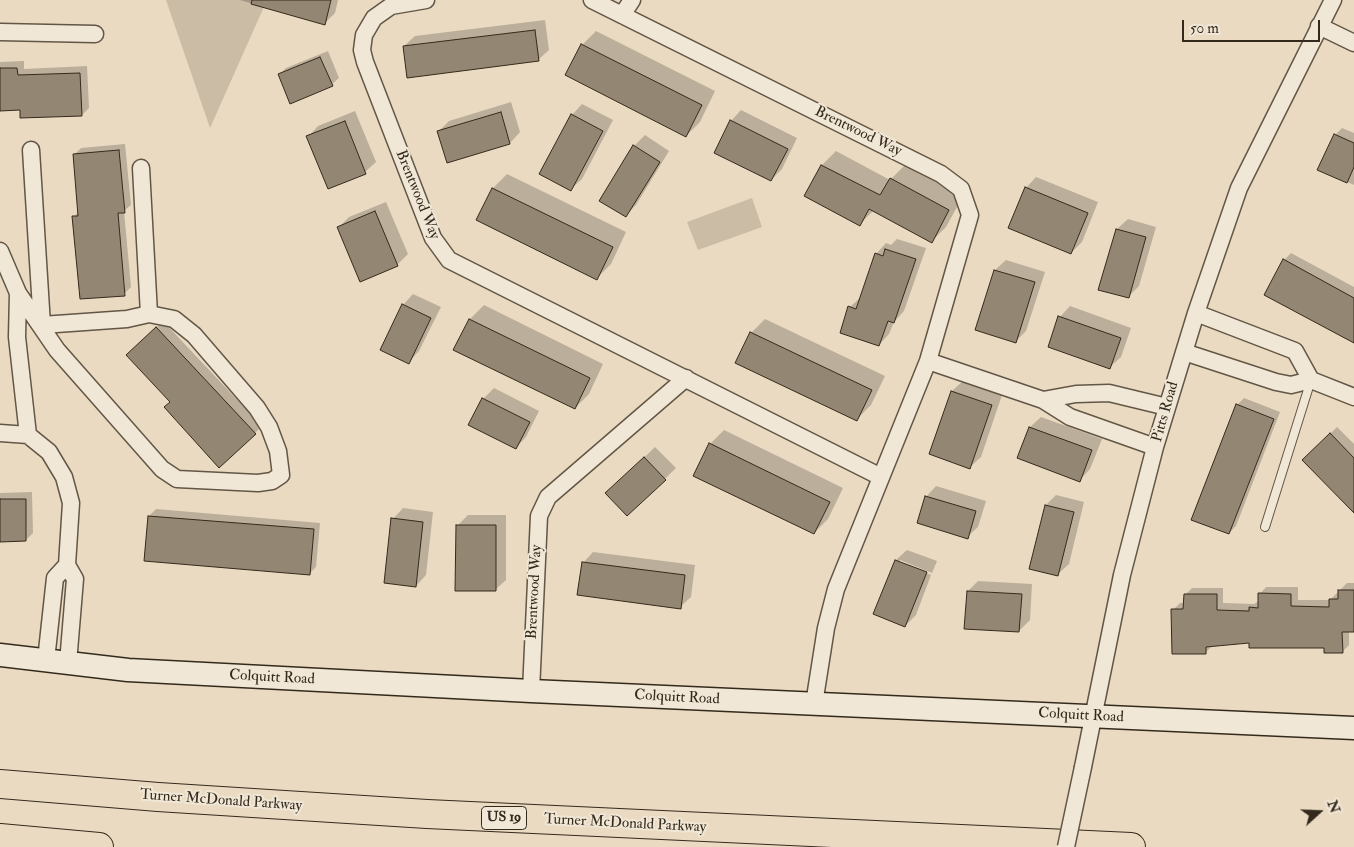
<!DOCTYPE html>
<html>
<head>
<meta charset="utf-8">
<style>
  body { margin:0 }
  #map { position:relative; width:1354px; height:847px; overflow:hidden; background:#eadac1; font-family:"IM FELL Double Pica",serif }
  canvas { display:block }
  .north { position:absolute; left:1294px; top:787px; width:50px; height:50px; -webkit-text-stroke:4px #f1e7d7; paint-order:stroke; rotate:70deg; font-size:14px; font-weight:700; line-height:20px; text-align:center; color:#342a1c }
  .north::after { content:''; display:block; margin:auto; width:18px; height:22px; background:#342a1c; clip-path:polygon(50% 0,100% 100%,50% 72%,0 100%) }
  .scale { position:absolute; left:1182px; top:20px; width:138px; height:22px; box-sizing:border-box; border:2px solid #342a1c; border-top:0; padding-left:6px; font-size:15px; line-height:18px; white-space:nowrap; color:#342a1c; -webkit-text-stroke:4px #f1e7d7; paint-order:stroke }
</style>
</head>
<body>
<div id="map">
<canvas width="1354" height="847"></canvas>
<div class="north">N</div>
<div class="scale">50 m</div>
</div>
<script>
const g = document.querySelector('canvas').getContext('2d');
g.lineJoin = 'round';
function fillPath(path, color) {
  g.fillStyle = color;
  g.fill(path, 'evenodd');
}
function shape(rows) {
  const path = new Path2D();
  for (const r of rows) {
    path.moveTo(r[0], r[1]);
    for (let i = 2; i < r.length; i += 2) path.lineTo(r[i], r[i + 1]);
  }
  return path;
}
function stroke(path, color, width, dash) {
  g.strokeStyle = color;
  g.lineWidth = width;
  g.lineCap = dash ? 'butt' : 'round';
  g.setLineDash(dash || []);
  g.stroke(path);
}
function drawText(font, color, halo, rows, align = 'center') {
  g.font = font + ' "IM FELL Double Pica",serif';
  g.lineWidth = 4;
  g.setLineDash([]);
  g.textBaseline = 'middle';
  g.strokeStyle = halo;
  g.fillStyle = color;
  for (const [text, x, y, turn = 0] of rows) {
    g.save();
    g.translate(x, y);
    g.rotate((+turn || 0) * Math.PI / 180);
    g.textAlign = isNaN(turn) ? turn : align;
    if (halo) g.strokeText(text, 0, 0);
    g.fillText(text, 0, 0);
    g.restore();
  }
}
fillPath(shape([
  [166,0,267,0,210,128],
  [752,198,762,227,698,250,687,222]
]), '#cbbca5');
fillPath(shape([
  [240,0,338,0,335,13,324,24],
  [545,20,549,50,538,60,404,46,415,36],
  [596,31,715,91,700,122,686,136,582,45],
  [328,51,339,78,332,84,279,75,286,68],
  [24,61,24,69,87,66,89,108,82,115,21,109,0,110,0,62],
  [511,102,520,132,510,143,448,162,439,131,449,121],
  [582,104,613,120,582,179,571,189,572,115],
  [741,110,797,138,782,169,771,180,731,121],
  [355,111,376,162,365,172,308,137,318,126],
  [1342,128,1354,133,1354,185,1319,169,1335,135],
  [645,135,669,151,636,205,625,216,634,146],
  [125,144,131,205,124,211,131,287,124,294,74,217,79,211,74,155,81,148],
  [836,151,890,180,905,165,963,196,946,227,932,241,874,210,860,224,806,195,822,165],
  [507,174,626,232,611,264,597,278,477,220,493,188],
  [1036,177,1098,202,1082,242,1071,253,1026,188],
  [386,202,408,254,397,265,338,228,349,217],
  [1128,219,1156,227,1139,286,1128,297,1117,229],
  [897,239,926,248,904,311,894,322,889,334,879,345,850,307,861,297,876,254,886,243,891,245],
  [1291,253,1354,287,1354,341,1284,260],
  [1006,260,1045,272,1026,331,1016,341,995,270],
  [413,294,441,307,419,351,409,362,403,305],
  [484,305,603,364,589,394,575,408,455,349,470,319],
  [1070,306,1131,328,1121,357,1110,367,1060,317],
  [765,319,885,376,871,405,857,419,751,333],
  [163,321,262,426,255,433,171,402,127,355],
  [963,381,1002,395,981,457,970,467,931,454,952,391],
  [494,388,539,411,526,437,516,448,470,424,483,399],
  [1244,398,1280,412,1236,526,1229,533,1237,405],
  [1041,417,1102,439,1090,469,1080,480,1019,458,1030,427],
  [1337,427,1354,444,1354,512,1303,460],
  [724,430,843,488,828,519,814,533,710,444],
  [655,447,676,468,628,515,618,483],
  [936,486,986,501,978,527,967,537,926,497],
  [32,492,33,533,26,540,0,540,0,493],
  [1056,495,1084,502,1069,564,1058,574,1046,505],
  [403,508,433,512,426,575,416,586,393,519],
  [156,509,320,523,316,567,309,574,146,560,149,516],
  [468,515,506,515,506,580,495,590,457,526],
  [907,550,937,561,932,573,900,560,900,563,931,575,916,615,905,626,875,614,896,560],
  [593,552,695,565,691,597,680,607,583,563],
  [978,581,1032,584,1030,620,1019,631,968,591],
  [1347,583,1354,583,1354,630,1349,630,1349,645,1342,652,1325,646,1250,642,1212,646,1205,653,1173,610,1180,603,1184,603,1185,595,1192,588,1223,588,1223,603,1254,604,1259,601,1260,594,1266,587,1298,587,1298,600,1330,600]
]), '#0003');
const building = shape([
  [252,0,331,0,325,25,251,4,252,0],
  [535,30,539,61,407,78,403,46,535,30],
  [581,44,702,105,686,137,565,75,581,44],
  [320,57,333,86,290,104,278,74,320,57],
  [0,68,17,68,18,75,80,73,82,116,20,118,20,110,0,111,0,68],
  [501,112,510,144,447,163,437,131,501,112],
  [571,114,603,131,571,191,539,174,571,114],
  [730,120,788,149,771,181,714,153,730,120],
  [345,121,366,174,328,189,306,136,345,121],
  [1334,134,1354,143,1354,167,1347,183,1317,170,1334,134],
  [633,145,660,162,626,217,599,201,633,145],
  [119,150,125,213,118,213,125,296,80,299,72,216,78,216,73,154,119,150],
  [821,165,880,195,890,178,949,210,932,243,869,209,860,226,804,196,821,165],
  [1025,187,1088,213,1071,254,1008,228,1025,187],
  [492,188,613,247,597,280,476,220,492,188],
  [375,211,398,266,360,282,337,227,375,211],
  [1116,229,1146,237,1129,298,1098,290,1116,229],
  [885,249,916,259,894,323,888,321,879,346,840,333,848,306,856,309,875,253,883,256,885,249],
  [1283,259,1354,298,1354,343,1264,295,1283,259],
  [994,270,1035,282,1016,343,975,330,994,270],
  [402,304,431,318,409,364,380,350,402,304],
  [1058,316,1121,338,1110,369,1048,347,1058,316],
  [469,319,590,378,575,409,453,350,469,319],
  [156,327,256,434,219,468,164,407,170,402,126,355,156,327],
  [750,332,872,390,857,421,735,363,750,332],
  [951,391,992,405,970,469,929,454,951,391],
  [482,398,530,422,516,449,468,425,482,398],
  [1236,404,1274,419,1229,534,1191,520,1236,404],
  [1029,427,1092,450,1080,482,1017,458,1029,427],
  [1330,433,1354,458,1354,513,1302,460,1330,433],
  [709,443,830,502,814,534,693,476,709,443],
  [644,457,666,480,627,516,605,493,644,457],
  [925,496,976,511,968,539,917,523,925,496],
  [0,499,26,499,26,541,0,542,0,499],
  [1045,505,1074,512,1058,576,1029,569,1045,505],
  [148,516,314,529,310,575,144,561,148,516],
  [391,518,423,522,416,587,384,583,391,518],
  [456,525,496,525,496,591,455,591,456,525],
  [895,560,927,572,905,627,873,614,895,560],
  [582,562,685,575,681,609,577,595,582,562],
  [1338,590,1354,590,1354,632,1342,632,1343,653,1324,653,1324,648,1249,648,1249,643,1206,647,1206,654,1172,654,1171,609,1183,609,1184,594,1217,594,1217,610,1249,611,1249,607,1258,608,1258,593,1291,594,1291,606,1329,607,1329,599,1338,599,1338,590],
  [967,591,1022,594,1019,632,964,629,967,591]
]);
fillPath(building, '#938672');
stroke(building, '#342a1c', 1);
const lane = shape([
  [1265,527,1311,380]
]);
const street = shape([
  [426,0,391,6,374,18,364,35,362,50,365,62,433,238,449,260,881,477],
  [592,0,941,174,961,189,970,215,928,361,836,589,826,628,814,704],
  [622,15,632,0],
  [1319,26,1354,43],
  [0,32,95,34],
  [31,150,42,325],
  [141,168,149,314],
  [0,251,18,293,17,337,28,435],
  [18,293,57,350,162,469,177,479,258,483,272,481,281,475,278,451,269,427,257,408,194,335,174,319,149,314,127,319,42,325],
  [1196,313,1295,351,1311,380],
  [1184,352,1276,382,1291,385,1311,380,1354,397],
  [928,361,1043,400,1070,417,1155,447],
  [1043,400,1076,394,1109,393,1167,407],
  [0,433,28,435,49,452,64,477,71,503,67,565,75,579,68,663],
  [46,660,55,578,67,565],
  [531,691,539,516,548,497,686,378],
  [1083,767,1122,575,1155,447,1196,313,1239,188,1333,0]
]);
const secondary = shape([
  [0,655,128,670,531,691,1354,728]
]);
const highway = shape([
  [0,784,158,797,427,814,1131,847],
  [0,838,99,847]
]);
stroke(lane, '#625645', 10);
stroke(street, '#625645', 19);
stroke(secondary, '#342a1c', 25);
stroke(highway, '#342a1c', 30);
stroke(lane, '#f1e7d7', 8);
stroke(street, '#f1e7d7', 16);
stroke(secondary, '#f1e7d7', 22);
stroke(highway, '#eadac1', 28);
const streetBridge = shape([
  [1066,847,1083,767]
]);
stroke(streetBridge, '#625645', 19, []);
stroke(streetBridge, '#f1e7d7', 16);
for (const [x, y, w] of [
  [504,818,45]
]) {
  const box = new Path2D();
  box.roundRect(x - w / 2, y - 11.5, w, 23, 4);
  g.fillStyle = '#f1e7d7';
  g.fill(box);
  stroke(box, '#342a1c', 1);
}
drawText('bold 14px', '#342a1c', null, [
  ["US 19",504,818]
]);
drawText('15px', '#342a1c', '#f1e7d7', [
  ["Brentwood Way",858,132,26],
  ["Brentwood Way",417,195,68],
  ["Pitts Road",1166,412,-74],
  ["Brentwood Way",535,592,-87],
  ["Colquitt Road",272,678,3],
  ["Colquitt Road",677,698,3],
  ["Colquitt Road",1081,716,3],
  ["Turner McDonald Parkway",221,801,4],
  ["Turner McDonald Parkway",625,824,3]
]);
</script>
</body>
</html>
